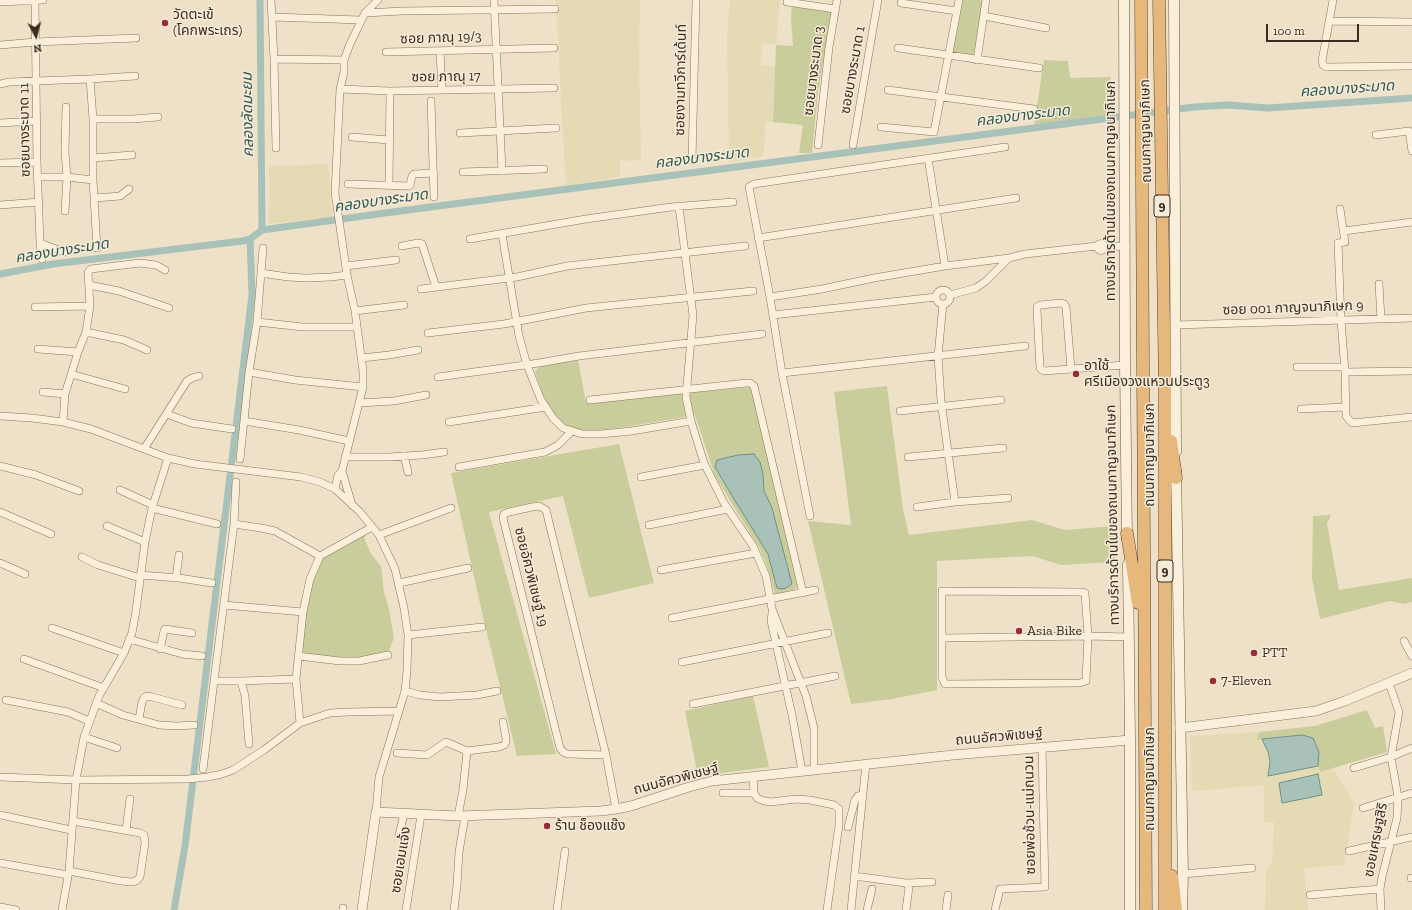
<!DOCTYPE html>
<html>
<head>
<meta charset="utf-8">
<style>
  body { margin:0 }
  #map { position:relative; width:1412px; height:910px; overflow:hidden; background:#efe1c7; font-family:"Zilla Slab",serif }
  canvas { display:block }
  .north { position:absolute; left:16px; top:16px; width:40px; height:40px; -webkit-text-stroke:3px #f6ebd7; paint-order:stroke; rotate:173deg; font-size:11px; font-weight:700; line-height:16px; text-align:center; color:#3b2c20 }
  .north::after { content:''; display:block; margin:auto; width:14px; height:18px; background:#3b2c20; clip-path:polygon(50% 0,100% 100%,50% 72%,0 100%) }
  .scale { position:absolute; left:1266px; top:24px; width:93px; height:18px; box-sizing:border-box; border:2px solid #3b2c20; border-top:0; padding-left:5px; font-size:12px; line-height:14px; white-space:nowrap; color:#3b2c20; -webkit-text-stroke:3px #f6ebd7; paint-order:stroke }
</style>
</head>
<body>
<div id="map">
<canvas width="1412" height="910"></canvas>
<div class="north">N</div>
<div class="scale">100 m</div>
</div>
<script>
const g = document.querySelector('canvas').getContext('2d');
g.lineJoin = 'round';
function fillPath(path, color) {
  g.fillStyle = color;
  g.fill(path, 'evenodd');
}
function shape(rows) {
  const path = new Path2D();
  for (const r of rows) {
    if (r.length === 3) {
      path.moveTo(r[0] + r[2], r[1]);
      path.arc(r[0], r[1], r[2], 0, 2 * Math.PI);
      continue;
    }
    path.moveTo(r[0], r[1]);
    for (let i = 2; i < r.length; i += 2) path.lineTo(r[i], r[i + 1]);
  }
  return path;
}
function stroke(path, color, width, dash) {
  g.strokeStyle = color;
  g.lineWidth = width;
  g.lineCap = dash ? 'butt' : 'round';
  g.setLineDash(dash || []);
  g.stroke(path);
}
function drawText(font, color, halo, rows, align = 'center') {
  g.font = font + ' "Zilla Slab","Noto Sans Thai",serif';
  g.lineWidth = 3;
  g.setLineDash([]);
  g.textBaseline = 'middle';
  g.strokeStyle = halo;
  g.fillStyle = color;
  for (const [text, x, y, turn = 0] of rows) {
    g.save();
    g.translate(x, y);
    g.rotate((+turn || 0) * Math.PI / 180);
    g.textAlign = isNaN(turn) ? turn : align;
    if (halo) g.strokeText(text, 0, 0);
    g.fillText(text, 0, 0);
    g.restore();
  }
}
fillPath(shape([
  [556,0,640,0,639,57,641,160,620,161,620,177,566,186,561,103],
  [730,0,780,0,776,45,763,43,760,65,775,67,773,122,766,122,763,156,729,163,727,37],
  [328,164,332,217,269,224,269,166],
  [1259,732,1258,739,1262,739,1268,752,1270,761,1268,776,1318,766,1320,772,1333,768,1354,803,1344,865,1304,868,1308,910,1265,910,1266,871,1272,864,1274,822,1264,822,1264,785,1192,791,1190,736]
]), '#e4dab4');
fillPath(shape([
  [959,0,983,0,974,55,951,52],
  [792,5,832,12,818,93,812,153,799,153,803,125,773,122,776,45,793,46,791,19],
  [1044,60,1068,61,1070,78,1110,77,1114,114,1034,125],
  [578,360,586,403,750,387,753,391,797,586,794,590,775,594,768,569,760,549,715,476,695,415,620,428,581,432,563,425,546,402,535,372,540,366],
  [887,386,903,509,909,535,1032,520,1065,530,1114,526,1115,562,1061,565,1032,556,937,561,937,690,892,699,851,704,808,521,851,525,834,392],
  [619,444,654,583,589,598,563,496,489,512,556,754,517,756,483,617,451,473],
  [1331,515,1327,524,1339,590,1412,578,1412,602,1403,604,1390,601,1320,619,1312,579,1313,516],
  [365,534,365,540,371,554,381,566,384,592,389,609,394,638,388,653,359,658,340,658,300,654,305,610,316,556],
  [753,696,769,767,698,776,685,711],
  [1367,710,1375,728,1383,726,1387,752,1320,772,1318,766,1319,752,1302,735,1257,740,1259,732,1315,726]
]), '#c9cd9b');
const water = shape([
  [754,454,760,462,763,474,764,491,772,508,792,584,786,588,780,589,777,588,768,554,734,499,715,467,717,460,738,455,754,454],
  [1302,735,1313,738,1319,752,1318,766,1268,776,1270,761,1268,752,1262,739,1302,735],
  [1318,774,1322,795,1282,803,1279,783,1318,774]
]);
fillPath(water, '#a8c2b9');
stroke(water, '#6e9187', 1);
stroke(shape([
  [260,0,262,230],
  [0,274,53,264,242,241,250,239,262,230,385,213,1194,107,1228,105,1268,108,1412,98],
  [174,910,185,846,252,295,250,239]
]), '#a8c2b9', 7);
const minor = shape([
  [35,0,37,162,40,243,42,259],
  [271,0,274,59,276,148],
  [494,0,502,171],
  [1333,0,1322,61,1323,65,1326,67,1412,66],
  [0,2,43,0],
  [787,2,835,9],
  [901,3,957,11],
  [365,13,402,11,555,9],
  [984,16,1046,28],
  [272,17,361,20],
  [1329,21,1412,22],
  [0,45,36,42,136,38],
  [898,48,1039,68],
  [440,51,442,90],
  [386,52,554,48],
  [274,59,344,60],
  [977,60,986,0],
  [90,79,135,76],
  [0,84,9,82,90,79,93,119,93,180,97,248],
  [340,89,390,91,554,88],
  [888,90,1034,109],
  [431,101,434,197],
  [93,119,133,119,158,117],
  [0,123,37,121],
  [881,127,934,132,959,0],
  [460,133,556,128],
  [1376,135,1409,131,1412,151],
  [352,137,389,140],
  [818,145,829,47,837,0],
  [853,145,878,0],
  [93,158,132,155],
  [928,158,945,266],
  [692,160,696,0],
  [0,163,37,162],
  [463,172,544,169],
  [38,177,67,177,93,180],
  [348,184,408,186,410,185,412,176,414,174,434,173],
  [389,185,390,91],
  [95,198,120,196,129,189],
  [0,205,39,202],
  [679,207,693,315,686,397,691,421,704,463,724,503,753,546,766,576,772,609,806,696,814,728,814,770],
  [1340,209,1345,242,1338,243,1341,320,1345,372,1346,416,1352,423,1412,417],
  [65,211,67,177,65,152,66,107],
  [1344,231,1412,222],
  [502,234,519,336,527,365,541,400,553,418,563,428,582,434,601,434,632,431,691,421],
  [758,238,1016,198],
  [470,239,586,219,671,207,733,202],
  [40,243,64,252],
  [1101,247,3.5],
  [402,246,418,243,422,244,436,287],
  [1104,247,1126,246],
  [346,266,396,260],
  [261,273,288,277,306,278,331,277,347,275],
  [1379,284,1381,319],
  [89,285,119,291,169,308],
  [421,289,517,277,567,266,745,246],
  [943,297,7],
  [950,295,976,288,986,281,1009,258,1025,254,1097,246],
  [770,297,822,289,874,278,945,266,1009,258],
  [943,304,938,356,941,401,955,502],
  [35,307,90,306],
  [355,311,404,305],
  [773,315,936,297],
  [257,322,303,327,357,327],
  [1175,325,1412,318],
  [86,332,124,340,147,350],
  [428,333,504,324,586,308,753,291],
  [38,349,78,352],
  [361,358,389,355,418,350],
  [1297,367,1345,367],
  [1071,369,1066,307,1064,304,1061,303,1040,305,1037,307,1037,310,1040,368,1042,370,1044,371,1125,365],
  [249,372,295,380,363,387],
  [1345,372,1412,371],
  [782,373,1025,346],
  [71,374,125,389],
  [438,377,539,363,579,356,762,334],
  [43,392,65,394],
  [590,400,746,383,750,383,754,386,803,593],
  [359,403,394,401,426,395],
  [1301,409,1346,407],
  [900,411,1001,400],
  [167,414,191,423,232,429],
  [0,416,32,418,63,422,91,429,168,458,195,464,301,477,320,482,335,489,359,511,379,535,395,569,404,608,408,635,407,671,405,691,379,777,376,812],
  [244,421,299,430,349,441],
  [63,422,65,394,78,352,86,332,90,306,88,272,91,269,140,263,156,265,165,270],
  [449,422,546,407],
  [144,449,187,381,192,378,199,376],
  [404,456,408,472],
  [345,457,389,457,422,455,444,452],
  [908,457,1003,448],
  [240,459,249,372,257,322,263,248],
  [0,466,36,475,79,491],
  [459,467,545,452,558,445,572,431],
  [342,471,352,505],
  [641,477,705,465],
  [236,482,234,524,214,681,241,681,296,679],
  [335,489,338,475,342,471,363,387,363,371,355,311,347,275,335,193,340,89,344,72,344,60,350,44,365,13,378,0],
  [120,490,153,505],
  [917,507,955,502,1008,498],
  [152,508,217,524],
  [0,512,51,534],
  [810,516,782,373,770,297,749,187,754,184,1005,147],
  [234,524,261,528,275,531,320,556,310,579,303,612,296,679,300,723],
  [649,525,728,509],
  [107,526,145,542],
  [379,535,451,508],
  [320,556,372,527],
  [82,557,98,565,140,578],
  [0,563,25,574],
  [661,570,756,553],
  [140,575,179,578,212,583],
  [176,578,179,555],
  [399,583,468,568],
  [942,591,1081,592,1085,593,1088,636,1086,681,1080,683,945,684,942,677,942,591],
  [224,605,303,612],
  [772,613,771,621,792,715,802,771],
  [672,618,815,590],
  [52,628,124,653],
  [408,635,482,627],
  [942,638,1088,636,1129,637],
  [129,639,182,654,202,656],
  [1404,641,1412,656],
  [160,649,164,631,165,629,192,633],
  [298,656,340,661,359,661,388,655],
  [24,659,104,688],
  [682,662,828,633],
  [241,681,245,696,249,744],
  [405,691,420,695,440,697,477,695,497,691],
  [6,700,68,712,89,721],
  [96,703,123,715,159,725,177,726,194,725],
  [693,704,835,676],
  [139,719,142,702,144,698,147,696,152,697,182,705],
  [84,737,117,748],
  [397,753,427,755,446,742,467,751,499,747,504,745,506,742,506,738,503,722],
  [606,755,568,754,563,752,560,748,503,518,504,514,509,512,532,507,539,506,546,510,606,755,616,809],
  [1354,768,1391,757,1412,748],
  [203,769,214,681],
  [753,776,754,793,757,798,764,801,771,802,796,799,810,800,834,805,839,809,839,825,827,910],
  [0,777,76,780,188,779,208,777,222,774,233,770,264,750,300,723,330,713,349,712,398,711],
  [723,793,754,793],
  [1363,808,1412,793],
  [0,815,71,830],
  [458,816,463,790,467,751],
  [848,827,855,800,858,796,862,795],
  [126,830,130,799],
  [399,835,404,814],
  [1349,851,1412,837],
  [0,863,68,875],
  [69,871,121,881,131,882,136,881,140,877,145,843,144,835,140,833,73,821],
  [1183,874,1252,868],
  [854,876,906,883,909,887,906,910],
  [1411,878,1412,878],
  [906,883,932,882],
  [1310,895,1380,889],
  [0,907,16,910],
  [62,910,69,871,76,780,84,737,99,696,124,653,132,633,136,611,145,542,152,508,168,458],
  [343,910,343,908],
  [406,910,421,815],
  [454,910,457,885,459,852,465,816],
  [557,910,565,851],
  [851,910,866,764],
  [867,910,872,889],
  [946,910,948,895],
  [995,910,1000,889,1045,887,1042,747],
  [1381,910,1380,889,1382,877,1397,818,1398,797,1391,757,1399,712,1389,683]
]);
const tertiary = shape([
  [1180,728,1316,711,1345,701,1412,673],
  [362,910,376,812,458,816,601,811,616,809,631,806,689,787,712,781,953,755,1130,740]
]);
const secondary = shape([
  [1124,0,1125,365,1127,540],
  [1174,0,1176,452],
  [1176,470,1183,874,1182,910],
  [1128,564,1130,740,1130,910]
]);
const trunk = shape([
  [1141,0,1146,910],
  [1159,0,1165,392,1165,910],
  [1171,441,1176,478],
  [1127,533,1138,603],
  [1172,876,1176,910]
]);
stroke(minor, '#8a735c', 8);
stroke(tertiary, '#8a735c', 10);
stroke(secondary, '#6c543f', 11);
stroke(trunk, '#584130', 13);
stroke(minor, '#f9efdb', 7);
stroke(tertiary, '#f9efdb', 9);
stroke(secondary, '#f9efdb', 10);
stroke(trunk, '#e6b87c', 12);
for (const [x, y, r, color] of [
  [165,23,4,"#992c32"],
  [1076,374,4,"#992c32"],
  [1019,631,4,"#992c32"],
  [1254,653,4,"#992c32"],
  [1213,681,4,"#992c32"],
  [547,826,4,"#992c32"]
]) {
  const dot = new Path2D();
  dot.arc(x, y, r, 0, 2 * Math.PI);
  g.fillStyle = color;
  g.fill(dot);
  stroke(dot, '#f6ebd7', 1.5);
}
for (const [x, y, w] of [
  [1162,206,16],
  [1165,571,16]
]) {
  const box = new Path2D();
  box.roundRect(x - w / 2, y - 11, w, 22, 3);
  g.fillStyle = '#f6ebd7';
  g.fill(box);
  stroke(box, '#3b2c20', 1);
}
drawText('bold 13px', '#3b2c20', null, [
  ["9",1162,206],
  ["9",1165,571]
]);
drawText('14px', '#3b2c20', '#f6ebd7', [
  ["วัดตะเข้",173,15],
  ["(โคกพระเถร)",173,31],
  ["อาใช้",1084,366],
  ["ศรีเมืองวงแหวนประตู3",1084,382],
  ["Asia Bike",1027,631],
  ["PTT",1262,653],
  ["7-Eleven",1221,681],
  ["ร้าน ช็องแช๊ง",555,826]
], 'left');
drawText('14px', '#3b2c20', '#f6ebd7', [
  ["ซอย ภาณุ 19/3",441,38,-2],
  ["ซอยบางระมาด 1",853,70,-80],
  ["ซอยบางระมาด 3",814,71,-83],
  ["ซอย ภาณุ 17",446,77,-1],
  ["ซอยงามทวีการ์เด้นท์",681,80,-89],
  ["ซอยบางระมาด 11",25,130,-91],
  ["ถนนกาญจนาภิเษก",1146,131,-91],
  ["ทางบริการด้านในของถนนกาญจนาภิเษก",1111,191,-90],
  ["ซอย 001 กาญจนาภิเษก 9",1293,308,-2],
  ["ถนนกาญจนาภิเษก",1150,455,-90],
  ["ทางบริการด้านในของถนนกาญจนาภิเษก",1113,515,-91],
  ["ซอยอัศวพิเชษฐ์ 19",531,577,76],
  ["ถนนอัศวพิเชษฐ์",999,737,-5],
  ["ถนนอัศวพิเชษฐ์",676,779,-15],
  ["ถนนกาญจนาภิเษก",1150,779,-90],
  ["ซอยพ่อช้วน-แม่ถนวน",1030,815,-91],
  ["ซอยเศรษฐสิริ",1376,840,-79],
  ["ซอยเอมแจ้ง",401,860,-81]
]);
drawText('italic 15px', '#2f5a56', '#f6ebd7', [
  ["คลองบางระมาด",1347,89,-4],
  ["คลองลัดมะยม",248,115,-91],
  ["คลองบางระมาด",1023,116,-7],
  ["คลองบางระมาด",702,158,-7],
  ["คลองบางระมาด",381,201,-8],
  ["คลองบางระมาด",62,251,-9]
]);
</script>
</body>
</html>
